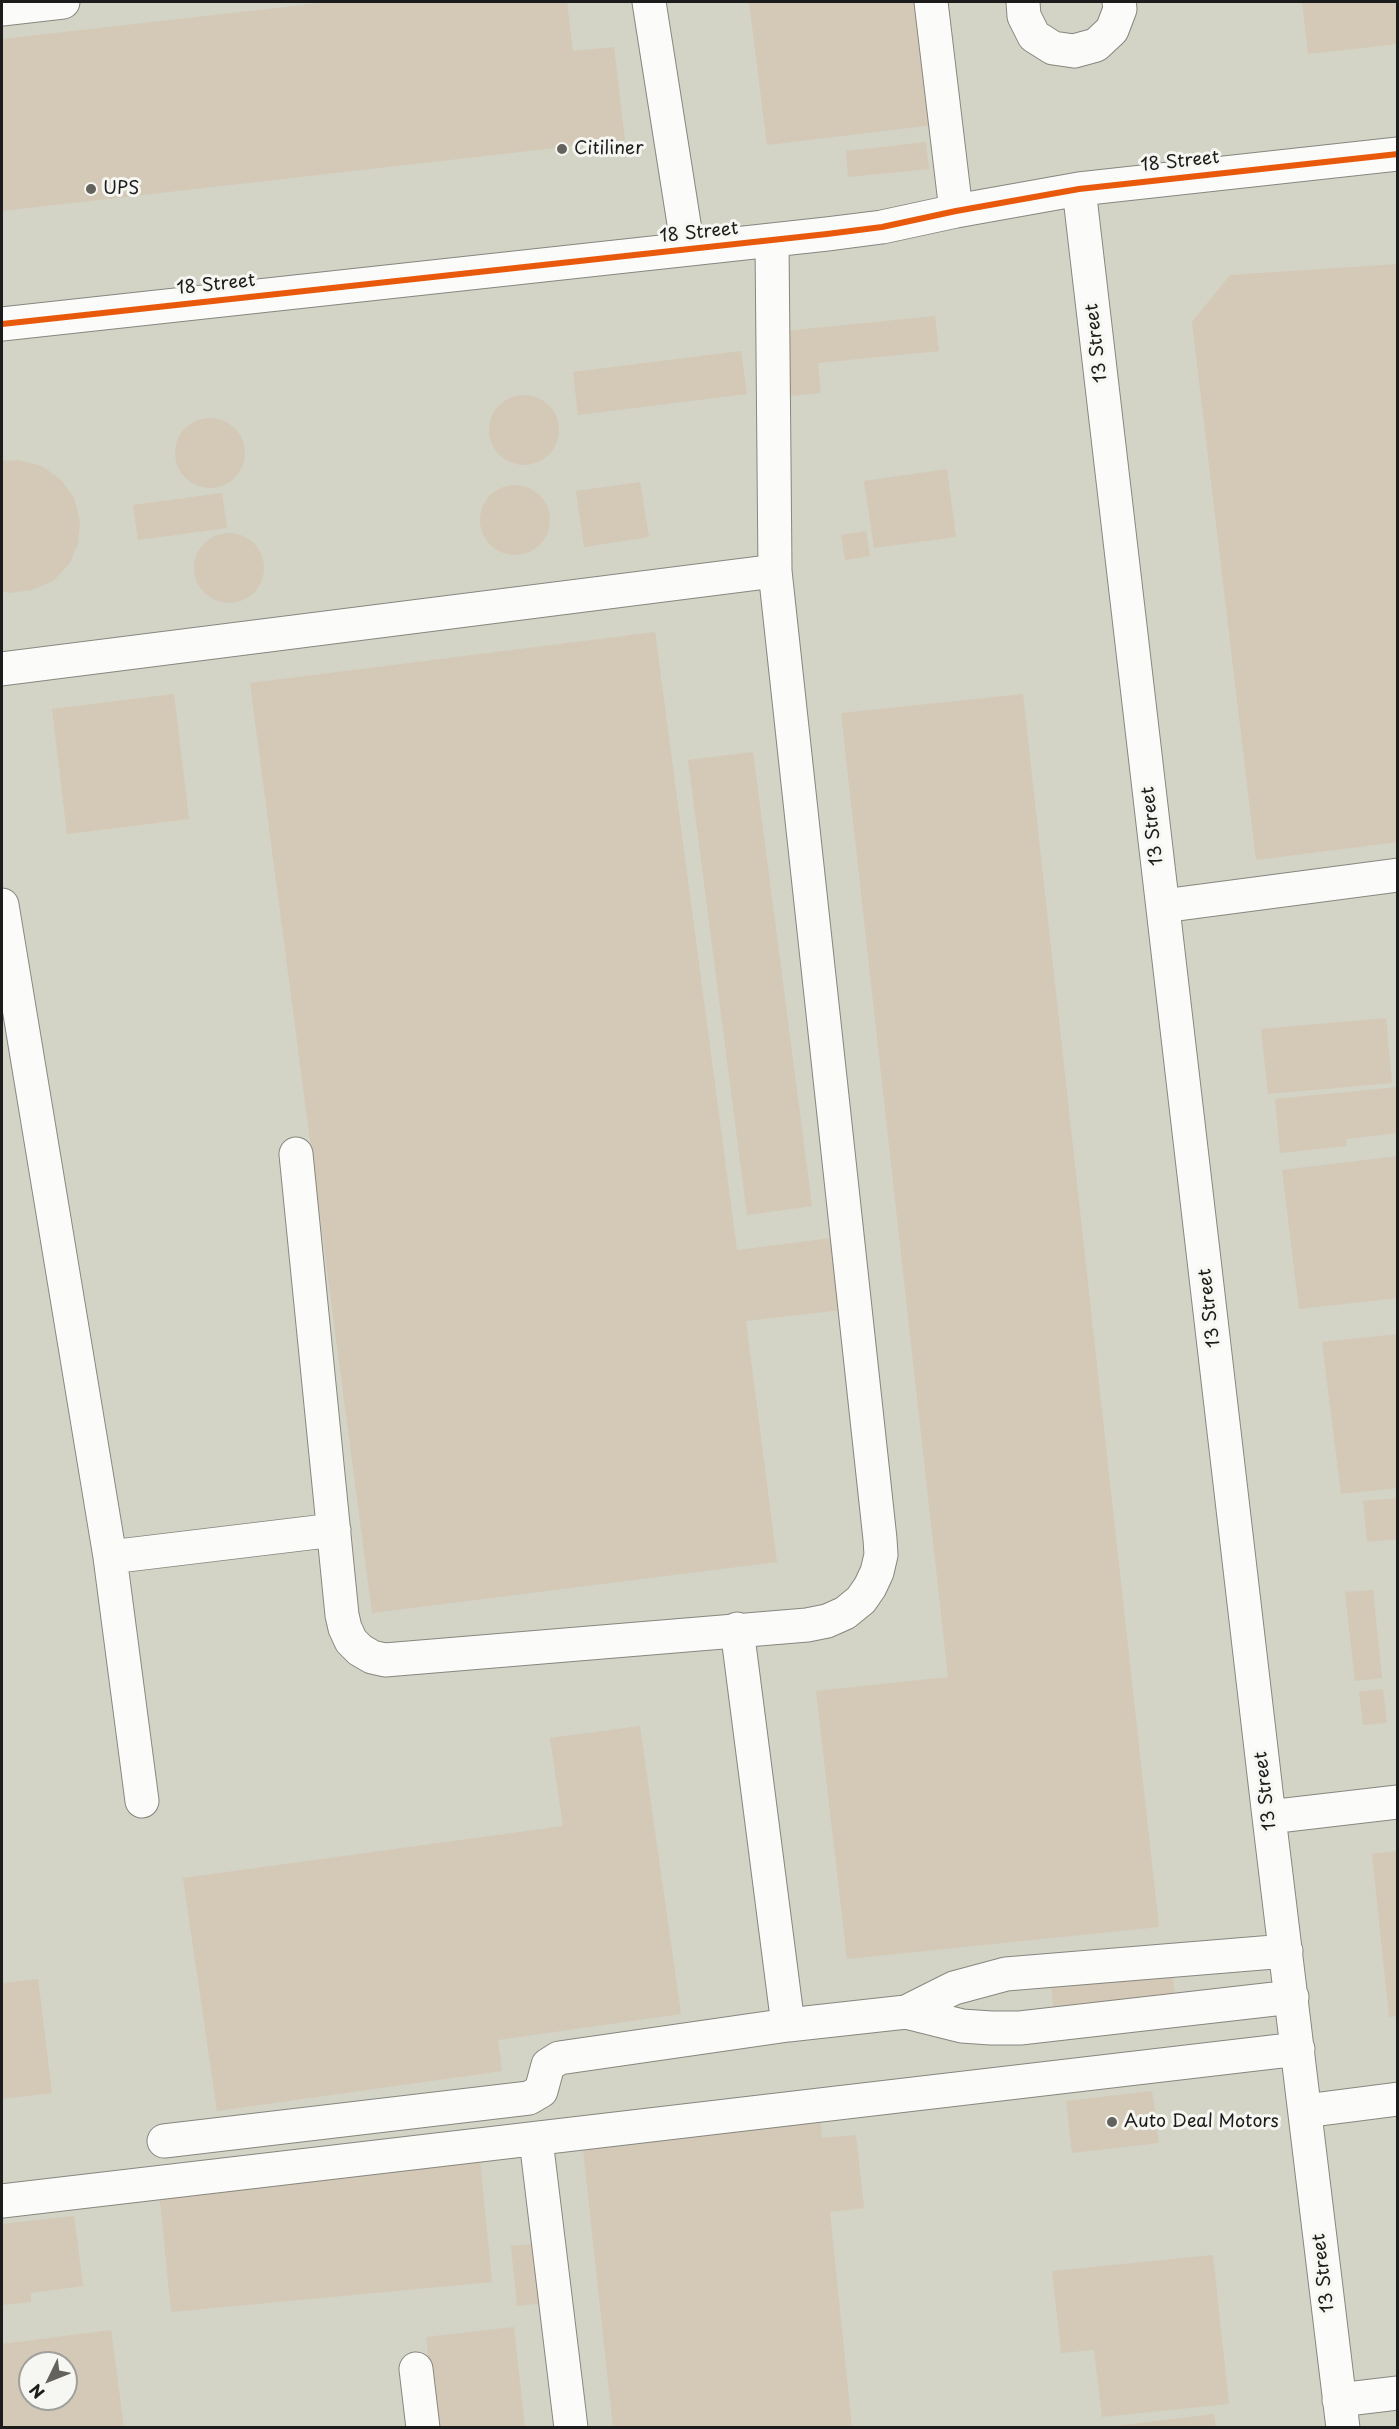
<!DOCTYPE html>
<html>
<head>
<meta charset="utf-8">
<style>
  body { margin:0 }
  #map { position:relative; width:1399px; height:2429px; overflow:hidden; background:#e6e3d6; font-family:"Playpen Sans",sans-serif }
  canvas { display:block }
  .frame { position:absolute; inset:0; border:3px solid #1c1c1c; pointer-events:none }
  .north { position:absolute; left:18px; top:2351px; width:60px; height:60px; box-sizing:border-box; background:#f6f6f2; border:2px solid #9f9f9c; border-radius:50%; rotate:227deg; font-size:16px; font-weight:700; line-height:24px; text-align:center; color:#1c1c1c }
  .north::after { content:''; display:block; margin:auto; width:21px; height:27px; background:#63625d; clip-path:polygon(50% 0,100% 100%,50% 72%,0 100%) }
</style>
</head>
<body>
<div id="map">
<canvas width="1399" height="2429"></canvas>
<div class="frame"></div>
<div class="north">N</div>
</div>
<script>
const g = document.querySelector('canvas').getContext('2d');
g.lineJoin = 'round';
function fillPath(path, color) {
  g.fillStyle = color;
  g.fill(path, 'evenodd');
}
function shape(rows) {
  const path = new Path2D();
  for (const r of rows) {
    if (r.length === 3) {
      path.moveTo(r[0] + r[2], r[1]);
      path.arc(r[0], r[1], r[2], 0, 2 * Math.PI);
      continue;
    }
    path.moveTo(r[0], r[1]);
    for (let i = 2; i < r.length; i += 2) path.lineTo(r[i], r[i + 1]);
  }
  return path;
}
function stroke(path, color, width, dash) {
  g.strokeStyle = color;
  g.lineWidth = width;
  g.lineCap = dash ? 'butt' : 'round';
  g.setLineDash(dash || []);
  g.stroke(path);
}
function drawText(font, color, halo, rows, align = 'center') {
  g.font = font + ' "Playpen Sans",sans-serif';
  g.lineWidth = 6;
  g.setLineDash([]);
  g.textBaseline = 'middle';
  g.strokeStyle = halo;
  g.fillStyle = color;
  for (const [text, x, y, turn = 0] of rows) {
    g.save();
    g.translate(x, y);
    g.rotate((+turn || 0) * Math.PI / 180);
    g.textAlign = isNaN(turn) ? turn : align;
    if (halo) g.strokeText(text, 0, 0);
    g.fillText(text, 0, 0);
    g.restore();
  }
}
fillPath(shape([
  [2,2,1397,2,1397,2427,2,2428],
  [30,2363,66,2363,66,2399,30,2399]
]), '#d3d3c6');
fillPath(shape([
  [329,2,567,2,573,51,614,47,625,140,2,211,2,39],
  [749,2,927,2,942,124,767,145],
  [1302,2,1398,2,1398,44,1308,54],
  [926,142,929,169,848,177,846,151],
  [1398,264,1398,842,1256,860,1192,322,1230,275],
  [935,316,939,351,818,363,821,393,791,396,784,331],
  [741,351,747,394,578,415,573,372],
  [524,430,35],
  [210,453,35],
  [19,460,42,466,61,480,74,498,80,521,78,544,69,564,53,581,32,590,9,593,2,591,2,461],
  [947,469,956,537,874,548,864,481],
  [640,482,649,537,584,547,576,491],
  [515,520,35],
  [222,493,227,528,138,540,133,505],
  [866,531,870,556,845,560,841,535],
  [229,568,35],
  [655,632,737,1250,832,1238,841,1310,746,1321,777,1562,372,1613,250,683],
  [174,694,189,819,67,834,52,709],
  [1023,694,1159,1927,847,1959,816,1691,948,1677,841,713],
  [753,752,812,1206,747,1215,688,760],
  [1386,1018,1392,1083,1268,1094,1261,1029],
  [1398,1087,1398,1133,1346,1139,1347,1146,1280,1153,1275,1099],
  [1398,1156,1398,1298,1299,1309,1282,1170],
  [1398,1334,1398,1488,1341,1494,1322,1342],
  [1398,1498,1398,1539,1367,1542,1363,1501],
  [1373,1590,1382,1678,1355,1681,1345,1592],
  [1383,1689,1387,1723,1363,1725,1359,1692],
  [640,1726,681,2014,498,2040,502,2071,217,2111,183,1878,563,1826,550,1738],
  [1398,1851,1398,2016,1389,2017,1372,1854],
  [1172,1972,1175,1997,1054,2011,1051,1985],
  [38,1979,52,2093,2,2099,2,1983],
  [1152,2091,1159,2143,1072,2153,1066,2101],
  [820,2117,822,2138,856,2135,864,2208,830,2212,852,2428,613,2428,583,2149],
  [480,2159,492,2282,171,2312,159,2190],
  [74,2216,83,2286,31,2293,31,2302,2,2305,2,2224],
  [546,2243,552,2302,517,2306,511,2246],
  [1213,2255,1229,2404,1102,2417,1094,2350,1061,2353,1052,2271],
  [514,2327,525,2428,436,2428,426,2337],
  [111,2330,124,2428,2,2428,2,2344],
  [30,2363,66,2363,66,2399,30,2399],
  [1214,2414,1216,2428,1116,2428,1116,2426]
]), '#d4c8b6');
const minor = shape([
  [649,2,688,249],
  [931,2,956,211],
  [1023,2,1024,16,1034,36,1053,48,1074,51,1096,45,1112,30,1120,9,1119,2],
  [2,9,63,2],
  [1079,189,1269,1817,1343,2428],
  [2,324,827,234,882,227,956,211,1079,189,1398,154],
  [2,669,775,571],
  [2,905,110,1557,142,1801],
  [1163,906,1398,875],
  [296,1154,342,1615,345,1628,351,1641,360,1650,372,1657,385,1660,807,1625,827,1621,845,1613,861,1600,870,1587,877,1572,881,1555,880,1539,775,571,772,241],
  [110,1557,334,1530],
  [737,1629,788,2025],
  [1269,1817,1398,1802],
  [906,2012,954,1988,1006,1974,1286,1951],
  [1305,2111,1398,2099],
  [536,2140,571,2428],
  [164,2141,529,2098,541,2091,548,2065,559,2058,788,2025,906,2012,962,2026,991,2028,1020,2028,1292,1997],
  [2,2201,1298,2049],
  [416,2369,423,2428],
  [1339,2400,1398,2393]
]);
stroke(minor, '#87867f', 35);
stroke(minor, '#fbfbf9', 33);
stroke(shape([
  [2,324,827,234,882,227,956,211,1079,189,1398,154]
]), '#e8590c', 6);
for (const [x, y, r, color] of [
  [562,149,6,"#63625d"],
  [91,189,6,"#63625d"],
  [1112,2122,6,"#63625d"]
]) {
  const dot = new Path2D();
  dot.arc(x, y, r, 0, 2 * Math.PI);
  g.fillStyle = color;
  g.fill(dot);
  stroke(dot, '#f6f6f2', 2);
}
drawText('18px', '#1c1c1c', '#f6f6f2', [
  ["Citiliner",574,149],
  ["UPS",103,189],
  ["Auto Deal Motors",1124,2122]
], 'left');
drawText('18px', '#1c1c1c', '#f6f6f2', [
  ["18 Street",1180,162,-6],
  ["18 Street",699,233,-6],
  ["18 Street",216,285,-6],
  ["13 Street",1097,343,-97],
  ["13 Street",1153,826,-97],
  ["13 Street",1210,1308,-97],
  ["13 Street",1266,1791,-97],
  ["13 Street",1324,2273,-97]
]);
</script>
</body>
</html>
